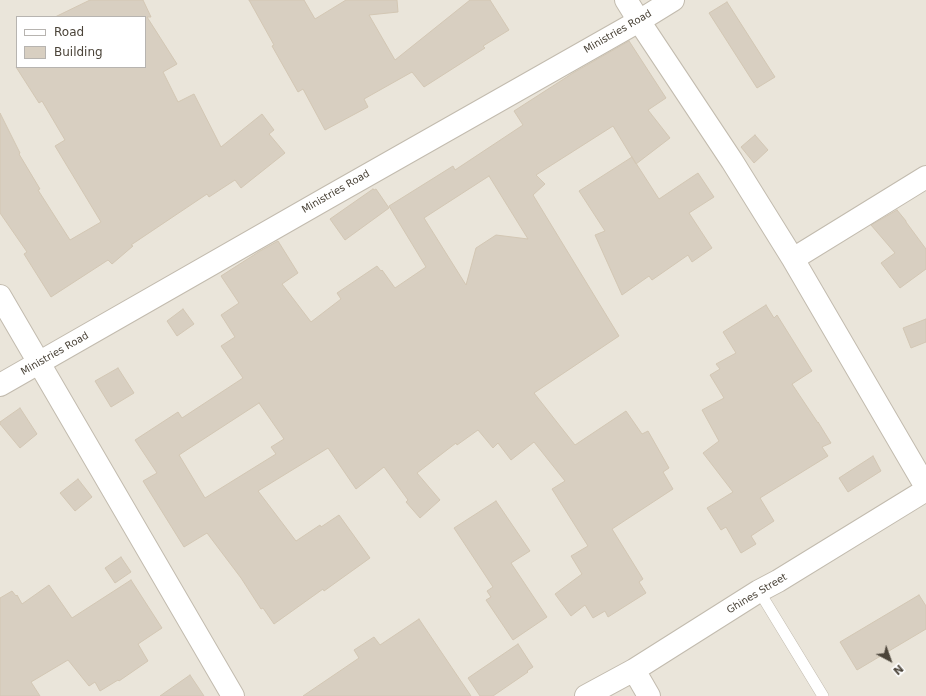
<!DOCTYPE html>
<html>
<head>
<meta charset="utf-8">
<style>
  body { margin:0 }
  #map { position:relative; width:926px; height:696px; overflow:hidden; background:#f6f3ec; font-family:"DejaVu Sans",sans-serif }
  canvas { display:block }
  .legend { position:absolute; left:16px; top:16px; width:130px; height:52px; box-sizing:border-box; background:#fff; border:1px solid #b7b4b0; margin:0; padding:5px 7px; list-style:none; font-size:12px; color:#4b4439 }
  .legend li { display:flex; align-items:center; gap:8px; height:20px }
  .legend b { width:20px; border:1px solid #b7b4b0 }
  .north { position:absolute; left:870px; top:640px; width:40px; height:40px; -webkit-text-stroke:3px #fff; paint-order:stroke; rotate:139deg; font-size:11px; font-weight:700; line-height:16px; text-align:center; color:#4b4439 }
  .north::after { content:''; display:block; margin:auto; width:14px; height:18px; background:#4b4439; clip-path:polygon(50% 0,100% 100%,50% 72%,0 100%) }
</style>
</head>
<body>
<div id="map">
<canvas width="926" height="696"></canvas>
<ul class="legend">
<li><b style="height:5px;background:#fff"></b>Road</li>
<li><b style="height:11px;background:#d8cfc1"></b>Building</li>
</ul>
<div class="north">N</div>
</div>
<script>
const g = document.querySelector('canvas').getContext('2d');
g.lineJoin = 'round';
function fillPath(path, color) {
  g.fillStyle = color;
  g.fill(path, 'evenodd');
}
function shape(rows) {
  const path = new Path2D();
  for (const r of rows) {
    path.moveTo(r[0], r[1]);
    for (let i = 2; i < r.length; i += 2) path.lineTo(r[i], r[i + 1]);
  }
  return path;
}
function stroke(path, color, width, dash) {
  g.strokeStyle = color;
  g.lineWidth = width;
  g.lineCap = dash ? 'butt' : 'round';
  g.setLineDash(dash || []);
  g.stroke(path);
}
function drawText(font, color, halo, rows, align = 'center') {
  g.font = font + ' "DejaVu Sans",sans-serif';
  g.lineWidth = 4;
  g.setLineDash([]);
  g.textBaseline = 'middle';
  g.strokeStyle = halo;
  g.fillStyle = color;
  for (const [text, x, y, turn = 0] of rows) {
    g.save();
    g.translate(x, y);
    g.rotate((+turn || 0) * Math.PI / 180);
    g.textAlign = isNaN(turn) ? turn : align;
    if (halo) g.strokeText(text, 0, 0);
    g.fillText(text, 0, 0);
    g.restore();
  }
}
fillPath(shape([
  [0,0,926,0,926,696,0,696],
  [17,17,145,17,145,67,17,67]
]), '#eae5da');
const building = shape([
  [90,0,143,0,151,17,147,17,177,64,163,72,178,102,194,94,221,147,262,114,274,130,269,134,285,153,241,188,235,180,209,197,207,194,131,245,133,246,112,264,108,260,51,297,24,254,27,252,0,213,0,113,20,153,19,154,40,189,38,190,70,240,101,222,55,146,65,140,42,101,39,103,16,67,145,67,145,17,55,17,90,0],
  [249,0,304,0,315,19,346,0,397,0,398,12,369,15,395,60,470,0,490,0,509,30,483,46,485,48,424,87,412,72,364,99,368,107,325,130,303,89,298,92,272,46,274,45,249,0],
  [727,2,775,77,757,88,709,13,727,2],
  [629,41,666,98,648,110,670,138,636,164,613,126,536,175,545,184,533,195,619,336,534,393,575,445,626,411,642,434,648,431,669,468,663,472,673,489,612,529,643,579,639,582,646,593,608,617,605,611,593,618,585,605,571,616,555,594,582,574,571,556,588,546,552,489,565,481,534,442,511,460,498,443,493,448,478,430,457,445,456,443,417,473,440,500,420,518,406,502,408,500,384,467,356,489,328,448,258,491,296,541,320,525,321,527,339,515,370,558,324,591,323,589,274,624,263,608,261,609,241,578,207,533,184,547,143,481,157,473,135,440,178,412,182,418,243,378,221,346,235,337,221,315,239,303,221,276,260,251,278,241,298,273,282,284,311,322,341,299,337,293,377,266,381,271,382,270,395,288,426,267,389,206,453,166,455,170,523,125,514,111,573,73,629,41],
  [489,176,528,239,496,235,476,248,466,285,424,218,489,176],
  [259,403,284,439,271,447,276,454,205,498,179,455,259,403],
  [755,135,768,150,754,163,741,147,755,135],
  [632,157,659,199,698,173,714,197,689,213,712,248,692,262,688,255,652,280,649,276,622,295,595,235,605,231,579,191,632,157],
  [373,189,374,190,376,189,389,208,345,240,330,219,373,189],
  [897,210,906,221,906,222,926,249,926,269,900,288,881,263,895,253,871,225,897,210],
  [766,305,774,318,777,315,812,371,792,384,818,423,818,422,831,443,822,447,828,456,760,498,774,521,751,536,756,544,741,553,726,527,721,530,707,508,733,492,703,453,719,441,702,410,724,398,710,375,720,369,716,364,736,353,723,332,766,305],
  [183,309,194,324,177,336,167,321,183,309],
  [926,319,926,342,911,348,903,328,926,319],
  [118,368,134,393,111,407,95,381,118,368],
  [20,408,37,434,20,448,0,424,0,422,20,408],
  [873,456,881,471,848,492,839,478,873,456],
  [78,479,92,497,75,511,60,493,78,479],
  [496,501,530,551,511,563,547,617,513,640,486,600,491,597,487,591,493,587,454,528,496,501],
  [121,557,131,572,115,583,105,568,121,557],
  [131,580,162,628,138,644,148,661,119,681,118,680,100,691,95,682,89,686,68,660,31,682,40,696,0,696,0,598,12,591,16,596,17,595,22,604,49,585,72,618,131,580],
  [919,595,926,606,926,629,857,670,840,642,919,595],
  [419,619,471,696,303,696,359,658,354,650,374,637,380,645,419,619],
  [518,644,533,667,527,671,528,672,493,696,480,696,468,678,518,644],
  [190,675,204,696,160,696,190,675]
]);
fillPath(building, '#d8cfc1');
stroke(building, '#d3c7b4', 1);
const service = shape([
  [759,591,823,696]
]);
const minor = shape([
  [626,0,639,21,732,161,793,259,926,487],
  [793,259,926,177],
  [0,296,233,696],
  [634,670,649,696],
  [586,696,634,670,759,591,778,581,926,490]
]);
const tertiary = shape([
  [0,385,327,198,639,21,673,0]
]);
stroke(service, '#c2bbae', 12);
stroke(minor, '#c2bbae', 24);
stroke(tertiary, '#c2bbae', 24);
stroke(service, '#fff', 11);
stroke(minor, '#fff', 22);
stroke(tertiary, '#fff', 22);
drawText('10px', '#4b4439', '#fff', [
  ["Ministries Road",618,32,-30],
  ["Ministries Road",336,192,-30],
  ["Ministries Road",55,354,-30],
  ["Ghines Street",757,594,-31]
]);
</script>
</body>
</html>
